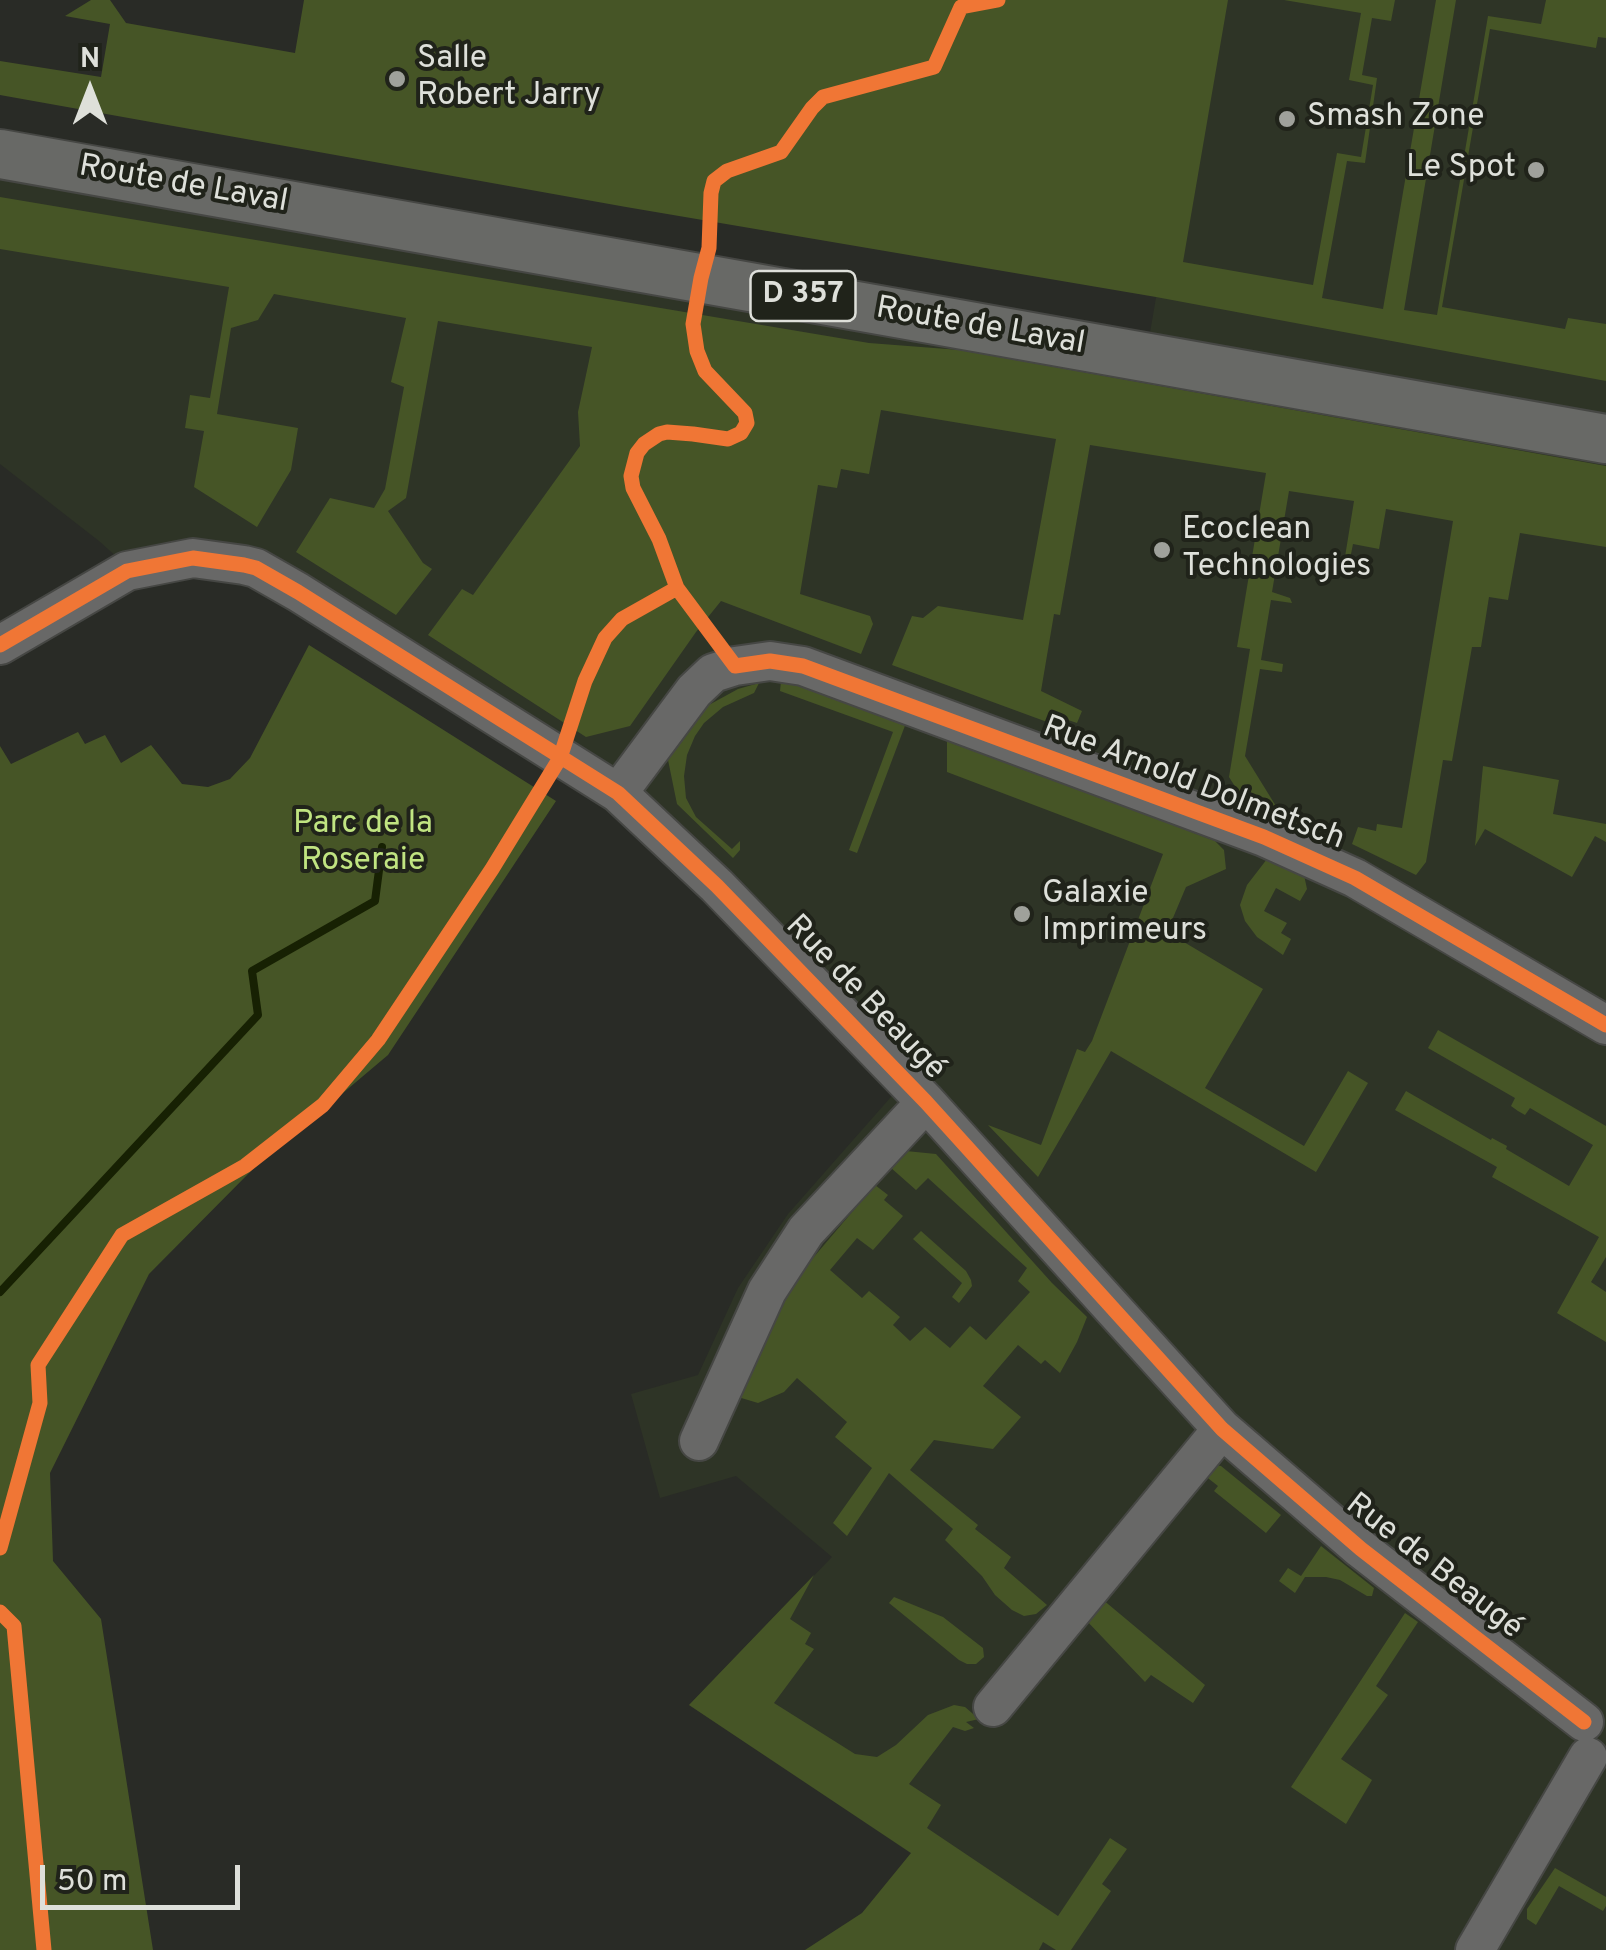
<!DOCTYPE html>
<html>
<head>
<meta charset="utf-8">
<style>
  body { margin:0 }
  #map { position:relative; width:1606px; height:1950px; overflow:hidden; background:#292b26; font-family:Overpass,sans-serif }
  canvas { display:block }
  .north { position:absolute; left:40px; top:40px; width:100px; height:100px; -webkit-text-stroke:8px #20231a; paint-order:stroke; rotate:0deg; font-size:28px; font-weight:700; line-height:40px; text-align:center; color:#dee0da }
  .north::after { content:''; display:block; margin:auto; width:35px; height:45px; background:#dee0da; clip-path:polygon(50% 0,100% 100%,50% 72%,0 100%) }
  .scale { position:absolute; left:40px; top:1865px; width:200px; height:45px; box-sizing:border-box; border:5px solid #dee0da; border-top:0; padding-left:12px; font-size:30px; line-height:35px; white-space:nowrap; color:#dee0da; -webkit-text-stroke:8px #20231a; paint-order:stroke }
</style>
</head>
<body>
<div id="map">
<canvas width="1606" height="1950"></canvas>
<div class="north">N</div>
<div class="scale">50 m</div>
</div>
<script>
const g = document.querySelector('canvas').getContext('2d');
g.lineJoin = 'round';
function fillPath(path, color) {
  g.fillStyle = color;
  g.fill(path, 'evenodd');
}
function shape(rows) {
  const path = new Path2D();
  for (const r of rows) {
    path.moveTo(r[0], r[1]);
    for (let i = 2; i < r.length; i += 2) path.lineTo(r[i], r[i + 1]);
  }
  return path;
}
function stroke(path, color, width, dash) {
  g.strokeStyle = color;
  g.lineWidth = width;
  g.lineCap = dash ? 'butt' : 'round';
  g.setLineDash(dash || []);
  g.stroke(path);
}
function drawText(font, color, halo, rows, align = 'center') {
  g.font = font + ' Overpass,sans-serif';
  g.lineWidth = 8;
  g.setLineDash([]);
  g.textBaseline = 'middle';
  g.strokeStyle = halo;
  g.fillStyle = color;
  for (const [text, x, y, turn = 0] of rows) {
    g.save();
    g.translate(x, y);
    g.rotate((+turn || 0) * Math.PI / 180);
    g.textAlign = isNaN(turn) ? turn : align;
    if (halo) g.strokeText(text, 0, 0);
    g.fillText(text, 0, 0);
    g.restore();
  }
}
fillPath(shape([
  [1207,0,1606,0,1606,1950,1039,1950,1042,1941,689,1705,832,1557,736,1476,660,1498,631,1394,698,1375,738,1288,788,1214,905,1081,669,839,267,574,119,559,99,541,0,464,0,154,1146,356]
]), '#2e3426');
fillPath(shape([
  [91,0,110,0,126,23,295,53,304,0,1228,0,1183,262,1313,285,1337,153,1361,157,1373,85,1349,80,1361,13,1284,0,1395,0,1391,21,1372,18,1362,75,1377,78,1365,163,1347,161,1322,298,1383,309,1436,0,1456,0,1404,310,1437,315,1488,16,1541,24,1546,0,1606,0,1606,38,1598,37,1596,48,1490,29,1442,307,1565,329,1568,318,1606,324,1606,381,1156,297,626,207,0,95,0,61,101,77,110,24,65,16],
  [0,197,869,343,960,350,1606,466,1606,547,1520,533,1508,600,1489,597,1481,647,1472,647,1452,761,1443,760,1426,862,1416,875,1352,844,1358,827,1376,831,1377,824,1402,828,1453,521,1386,509,1379,549,1353,544,1348,569,1328,566,1322,560,1344,563,1354,501,1289,491,1272,592,1290,598,1292,603,1271,600,1261,660,1283,664,1282,672,1260,669,1245,756,1279,811,1258,823,1229,777,1250,649,1237,647,1266,473,1090,445,1060,615,1054,614,1041,691,1082,711,1077,723,1062,718,1058,726,892,665,912,616,923,618,938,606,1023,620,1056,439,881,410,869,474,841,469,837,488,818,485,800,594,870,616,873,624,861,654,721,601,696,632,630,726,586,737,428,635,462,589,473,595,580,446,578,412,592,347,438,321,406,498,388,511,423,563,432,569,396,615,296,552,330,498,374,508,385,489,404,387,391,382,406,318,274,294,258,320,231,328,217,414,298,428,291,470,257,527,194,487,204,431,185,428,190,395,210,398,229,287,0,249],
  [309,645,556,801,388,1055,253,1169,149,1274,50,1473,53,1561,101,1619,153,1950,0,1950,0,746,11,764,78,732,85,744,105,735,121,763,151,745,182,784,208,787,230,779,250,758],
  [781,681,809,686,906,723,857,853,849,850,893,732,780,691],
  [759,683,754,693,723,707,704,723,695,736,687,755,684,776,686,798,696,817,732,849,740,841,740,850,733,858,677,804,667,755,707,706,738,689],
  [947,739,1215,841,1224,850,1226,869,1186,887,1167,932,1263,989,1205,1088,1304,1146,1348,1071,1368,1083,1316,1172,1111,1051,1038,1177,988,1125,1041,1145,1077,1049,1085,1052,1092,1041,1163,854,947,772],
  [1483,766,1559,780,1553,814,1606,824,1606,842,1595,836,1572,877,1485,829,1475,846],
  [1267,859,1304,875,1307,889,1300,901,1276,888,1264,911,1287,923,1281,933,1291,939,1283,955,1257,937,1245,921,1240,905,1247,885],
  [1438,1030,1606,1126,1606,1257,1591,1282,1606,1292,1606,1342,1557,1313,1599,1237,1492,1177,1497,1167,1395,1110,1406,1091,1491,1140,1492,1138,1507,1146,1506,1149,1569,1186,1593,1145,1530,1108,1525,1115,1518,1111,1511,1106,1515,1098,1428,1048],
  [906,1151,936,1154,1052,1283,1087,1317,1077,1342,1060,1373,1045,1360,1041,1364,1018,1345,983,1386,1021,1417,993,1449,934,1440,910,1470,978,1525,975,1529,1011,1557,1004,1568,1047,1605,1036,1614,1024,1616,1012,1610,995,1595,982,1576,945,1540,953,1529,889,1473,847,1536,833,1523,872,1468,835,1437,847,1422,797,1378,784,1392,758,1403,738,1397,788,1295,807,1265,875,1185,888,1195,884,1200,903,1216,873,1250,857,1238,830,1270,862,1298,869,1291,900,1317,893,1325,910,1341,925,1327,950,1348,970,1326,986,1340,1030,1292,1018,1281,1027,1268,928,1178,916,1190,890,1167],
  [921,1231,966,1271,971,1280,972,1286,959,1303,952,1297,962,1283,913,1239],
  [1215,1465,1221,1466,1281,1515,1266,1533,1214,1491,1218,1486,1204,1475],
  [1321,1546,1374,1588,1372,1596,1367,1596,1340,1580,1326,1577,1305,1577,1295,1593,1279,1581,1288,1568,1301,1576],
  [814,1575,790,1619,811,1633,805,1644,814,1649,774,1703,855,1754,877,1757,896,1745,928,1715,954,1705,965,1707,979,1719,966,1722,974,1728,965,1731,953,1727,909,1784,941,1805,927,1828,1058,1916,1110,1838,1127,1849,1102,1884,1111,1891,1071,1950,1056,1950,1043,1942,1039,1950,805,1950,862,1913,911,1853,689,1705],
  [894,1597,943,1617,983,1648,984,1657,976,1664,967,1664,959,1660,889,1603],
  [1102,1599,1205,1685,1193,1703,1151,1675,1145,1682,1085,1619],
  [1405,1613,1418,1622,1376,1686,1388,1695,1341,1759,1372,1780,1346,1824,1291,1787],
  [1555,1868,1606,1897,1606,1906,1603,1911,1559,1886,1536,1925,1527,1919,1527,1909]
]), '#465526');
stroke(shape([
  [0,1292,258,1015,252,971,375,901,382,847]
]), '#172103', 8);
const minor = shape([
  [0,645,127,571,193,558,244,565,256,568,298,592,618,793,717,886,926,1102,1222,1429,1361,1549,1584,1722],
  [618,793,694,691,713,673,735,666,770,661,803,666,1264,837,1355,878,1606,1025],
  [699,1441,767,1291,806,1231,926,1102],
  [993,1707,1222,1429],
  [1475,1950,1588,1757]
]);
const major = shape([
  [0,154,1606,439]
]);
stroke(minor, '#464744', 42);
stroke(major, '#464744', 52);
stroke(minor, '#686867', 38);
stroke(major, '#686966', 48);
stroke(shape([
  [998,0,961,7,934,67,823,97,812,108,781,152,727,171,714,181,711,193,709,248,701,278,693,324,697,351,705,371,745,413,747,423,741,433,728,439,693,434,667,432,659,434,644,444,637,453,631,476,633,488,659,539,677,588,735,666,770,661,803,666,1264,837,1355,878,1606,1025],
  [0,645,127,571,193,558,244,565,256,568,298,592,618,793,717,886,926,1102,1222,1429,1361,1549,1584,1722],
  [0,1548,40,1403,38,1365,122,1235,245,1166,323,1105,378,1040,492,869,560,758,585,681,605,638,622,619,677,588],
  [0,1612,14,1626,44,1950]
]), '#f07635', 15);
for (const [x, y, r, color] of [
  [397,79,10,"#9fa19b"],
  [1287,119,10,"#9fa19b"],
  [1536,170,10,"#9fa19b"],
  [1162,550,10,"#9fa19b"],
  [1022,914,10,"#9fa19b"]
]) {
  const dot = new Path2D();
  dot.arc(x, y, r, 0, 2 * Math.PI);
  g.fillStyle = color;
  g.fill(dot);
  stroke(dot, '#20231a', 4);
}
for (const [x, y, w] of [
  [803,296,105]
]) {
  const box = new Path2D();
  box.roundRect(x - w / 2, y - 25, w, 50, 8);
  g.fillStyle = '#20231a';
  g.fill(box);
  stroke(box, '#dee0da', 2.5);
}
drawText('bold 30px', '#dee0da', null, [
  ["D 357",803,296]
]);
drawText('32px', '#dee0da', '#20231a', [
  ["Salle",417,61],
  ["Robert Jarry",417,98],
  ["Smash Zone",1307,119],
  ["Le Spot",1516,170,"right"],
  ["Ecoclean",1182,532],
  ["Technologies",1182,569],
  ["Galaxie",1042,896],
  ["Imprimeurs",1042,933]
], 'left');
drawText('32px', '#dee0da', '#20231a', [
  ["Route de Laval",183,186,10],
  ["Route de Laval",980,328,10],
  ["Rue Arnold Dolmetsch",1193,785,21],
  ["Rue de Beaugé",864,999,46],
  ["Rue de Beaugé",1433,1568,38]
]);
drawText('32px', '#c0e481', '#20231a', [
  ["Parc de la",363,826],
  ["Roseraie",363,863]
]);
</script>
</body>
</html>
